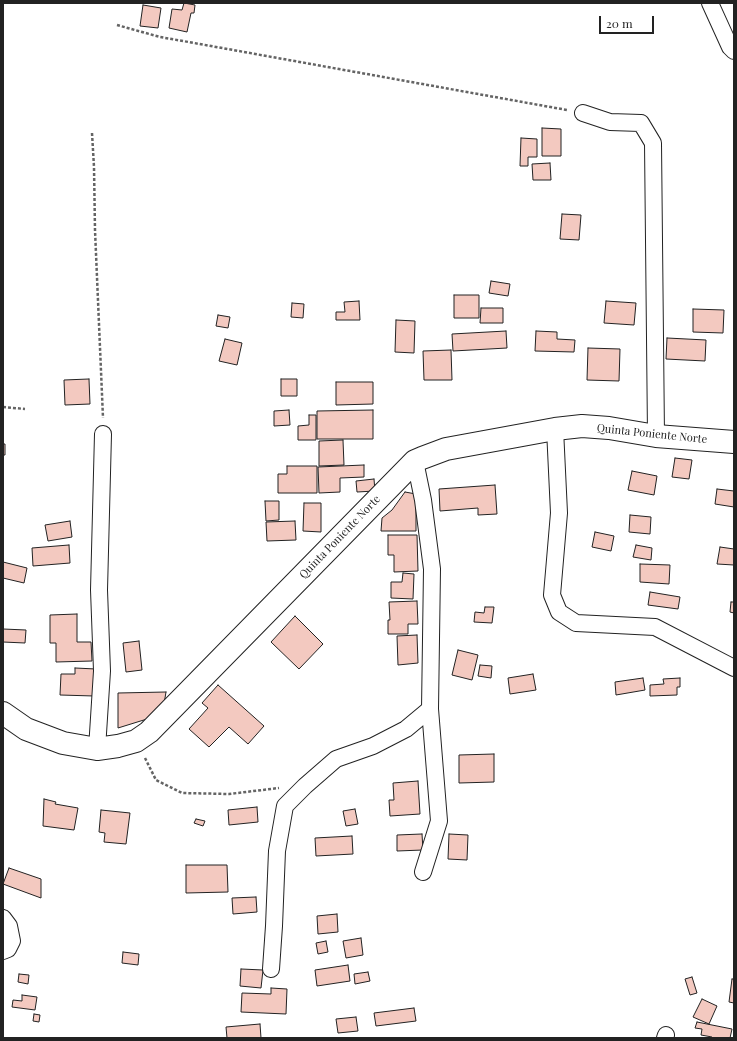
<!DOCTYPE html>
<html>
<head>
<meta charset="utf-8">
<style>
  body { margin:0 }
  #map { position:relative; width:737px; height:1041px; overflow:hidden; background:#fff; font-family:"Playfair Display",serif }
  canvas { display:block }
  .frame { position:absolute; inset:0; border:4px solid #222; pointer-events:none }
  .scale { position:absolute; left:599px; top:16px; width:55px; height:18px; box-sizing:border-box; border:2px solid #222; border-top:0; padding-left:5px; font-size:12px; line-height:14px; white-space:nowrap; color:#222; -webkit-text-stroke:3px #fff; paint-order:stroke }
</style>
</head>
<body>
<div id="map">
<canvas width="737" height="1041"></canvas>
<div class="frame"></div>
<div class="scale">20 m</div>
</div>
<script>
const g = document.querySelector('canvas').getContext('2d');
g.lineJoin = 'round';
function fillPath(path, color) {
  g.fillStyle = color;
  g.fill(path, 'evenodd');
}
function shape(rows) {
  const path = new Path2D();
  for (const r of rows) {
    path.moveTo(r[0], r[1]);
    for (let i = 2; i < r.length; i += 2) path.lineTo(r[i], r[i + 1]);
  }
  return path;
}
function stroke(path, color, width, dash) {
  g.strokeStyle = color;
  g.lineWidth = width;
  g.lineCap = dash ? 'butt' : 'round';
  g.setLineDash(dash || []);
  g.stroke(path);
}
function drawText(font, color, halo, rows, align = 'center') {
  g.font = font + ' "Playfair Display",serif';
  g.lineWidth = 3;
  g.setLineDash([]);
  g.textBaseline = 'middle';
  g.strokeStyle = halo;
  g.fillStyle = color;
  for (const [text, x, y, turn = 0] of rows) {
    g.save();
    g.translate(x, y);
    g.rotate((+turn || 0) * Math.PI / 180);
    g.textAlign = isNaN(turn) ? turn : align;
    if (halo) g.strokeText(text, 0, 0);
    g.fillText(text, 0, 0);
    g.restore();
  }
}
const building = shape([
  [184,3,195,5,194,13,191,13,187,32,169,28,172,9,182,10,184,3],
  [143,5,161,8,158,28,140,26,143,5],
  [542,128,561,129,561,156,542,156,542,128],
  [521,138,537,139,537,157,528,157,528,166,520,166,521,138],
  [550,163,551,180,533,180,532,164,550,163],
  [562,214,581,215,579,240,560,239,562,214],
  [491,281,510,284,508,296,489,293,491,281],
  [454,295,479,295,479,318,454,318,454,295],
  [359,301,360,320,336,320,336,312,345,312,344,302,359,301],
  [606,301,636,303,634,325,604,323,606,301],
  [292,303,304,304,303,318,291,317,292,303],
  [481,308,503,308,503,323,480,323,481,308],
  [693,309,724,310,723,333,693,332,693,309],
  [218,315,230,317,228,328,216,326,218,315],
  [396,320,415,321,414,353,395,352,396,320],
  [506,331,507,348,453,351,452,334,506,331],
  [536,331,557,332,557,339,575,340,574,352,535,351,536,331],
  [667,338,706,340,705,361,666,359,667,338],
  [225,339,242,343,237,365,219,361,225,339],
  [588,348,620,349,619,381,587,380,588,348],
  [451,350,452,380,424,380,423,351,451,350],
  [89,379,90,404,65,405,64,380,89,379],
  [281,379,297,379,297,396,281,396,281,379],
  [336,382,373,382,373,404,336,405,336,382],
  [289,410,290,425,274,426,274,411,289,410],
  [373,410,373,439,317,439,317,411,373,410],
  [309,415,316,415,316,440,298,440,298,426,309,425,309,415],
  [343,440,344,465,319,466,319,441,343,440],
  [3,444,5,444,5,455,3,455,3,444],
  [675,458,692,460,689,479,672,477,675,458],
  [364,465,364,477,340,478,340,492,319,493,318,467,364,465],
  [287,466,317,466,317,493,278,493,278,474,287,474,287,466],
  [632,471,657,476,654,495,628,490,632,471],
  [374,479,375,491,357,492,356,481,374,479],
  [495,485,497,514,478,515,478,508,440,511,439,489,495,485],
  [717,489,734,491,734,507,715,504,717,489],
  [405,492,416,494,416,531,381,531,382,518,392,510,405,492],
  [265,501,279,501,279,520,266,521,265,501],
  [304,503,321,503,321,532,303,531,304,503],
  [630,515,651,517,650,534,629,532,630,515],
  [70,521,72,537,48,541,45,525,70,521],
  [295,521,296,540,267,541,266,522,295,521],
  [595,532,614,536,611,551,592,547,595,532],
  [388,535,417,535,418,571,394,572,394,555,388,555,388,535],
  [69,545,70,563,33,566,32,548,69,545],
  [636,545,652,548,651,560,633,557,636,545],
  [720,547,734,549,734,565,717,564,720,547],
  [3,562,27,568,24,583,3,578,3,562],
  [640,564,670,565,669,584,640,582,640,564],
  [403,573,414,574,413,599,391,598,391,582,402,582,403,573],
  [650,592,680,597,678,609,648,605,650,592],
  [417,601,418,624,408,624,408,634,388,634,388,620,390,620,389,602,417,601],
  [731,602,734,602,734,613,730,612,731,602],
  [485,607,494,607,492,623,474,622,475,612,484,613,485,607],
  [77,614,77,642,91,642,92,661,56,662,56,643,50,643,50,615,77,614],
  [295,616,323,644,299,669,271,642,295,616],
  [3,629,26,630,25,643,3,642,3,629],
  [417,635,418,663,398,665,397,636,417,635],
  [139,641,142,670,126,672,123,643,139,641],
  [458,650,478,655,472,680,452,675,458,650],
  [480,665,492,666,491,678,478,676,480,665],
  [75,668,96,669,94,696,60,695,61,674,75,674,75,668],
  [533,674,536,690,510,694,508,678,533,674],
  [643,678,645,690,616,695,615,682,643,678],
  [680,678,680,687,677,687,677,695,650,696,650,685,664,684,663,679,680,678],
  [218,685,264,726,248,744,229,727,209,747,189,729,208,708,202,703,218,685],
  [166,692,164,704,147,719,118,728,118,693,166,692],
  [494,754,494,782,459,783,459,755,494,754],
  [418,781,420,814,390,816,389,800,394,800,393,783,418,781],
  [44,799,56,802,55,804,78,808,74,830,43,826,44,799],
  [257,807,258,822,229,825,228,810,257,807],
  [355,809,358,824,346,826,343,811,355,809],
  [101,810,130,813,126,844,104,842,105,833,99,832,101,810],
  [196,819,205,821,203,826,194,823,196,819],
  [422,834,423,850,397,851,397,835,422,834],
  [449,834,468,835,467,860,448,859,449,834],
  [352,836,353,854,316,856,315,838,352,836],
  [186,865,227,865,228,892,186,893,186,865],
  [9,868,41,879,41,898,3,884,9,868],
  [256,897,257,912,233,914,232,898,256,897],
  [337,914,338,932,318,934,317,916,337,914],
  [361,938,363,955,346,958,343,941,361,938],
  [326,941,328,952,318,954,316,943,326,941],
  [123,952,139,954,138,965,122,963,123,952],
  [348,965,350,981,317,986,315,970,348,965],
  [241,969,263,970,261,988,240,986,241,969],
  [368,972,370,981,355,984,354,974,368,972],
  [19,974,29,975,28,984,18,982,19,974],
  [692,977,697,993,690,995,685,979,692,977],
  [732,979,734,979,734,1003,729,1002,732,979],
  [271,988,287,989,286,1014,241,1012,242,993,271,994,271,988],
  [22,995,37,997,35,1010,12,1007,13,1000,22,1001,22,995],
  [702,999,717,1006,709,1024,693,1017,702,999],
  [414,1008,416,1021,376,1026,374,1013,414,1008],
  [34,1014,40,1015,39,1022,33,1021,34,1014],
  [356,1017,358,1031,338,1033,336,1019,356,1017],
  [697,1022,732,1029,730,1038,712,1038,712,1037,701,1035,702,1029,695,1028,697,1022],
  [260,1024,261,1038,227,1038,226,1027,260,1024]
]);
fillPath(building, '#f3c9c0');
stroke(building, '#222', 1);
const street = shape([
  [710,3,730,47,734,51],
  [583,113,610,122,641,123,653,143,656,436],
  [555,429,559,513,552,595,559,612,576,623,655,627,734,668],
  [415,461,423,500,432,569,430,709,439,821,423,872],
  [97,749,102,671,99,590,103,434],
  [3,918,9,926,12,941,8,949,3,951],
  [271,969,274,926,277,851,285,806,305,786,336,759,373,746,406,729,430,709],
  [665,1038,666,1035]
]);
const secondary = shape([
  [3,713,26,729,63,743,97,749,118,746,136,741,149,732,415,461,422,458,446,449,555,429,582,426,609,428,656,436,734,442]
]);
stroke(street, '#222', 18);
stroke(secondary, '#222', 24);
stroke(shape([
  [117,25,160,37,183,41,567,110],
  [92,133,94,167,95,230,103,418],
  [3,407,25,409],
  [145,758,156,780,182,793,229,794,279,788]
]), '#646464', 2.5, [3, 2]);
stroke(street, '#fff', 16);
stroke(secondary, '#fff', 22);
drawText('11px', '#222', '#fff', [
  ["Quinta Poniente Norte",652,434,6],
  ["Quinta Poniente Norte",340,537,-46]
]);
</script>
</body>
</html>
